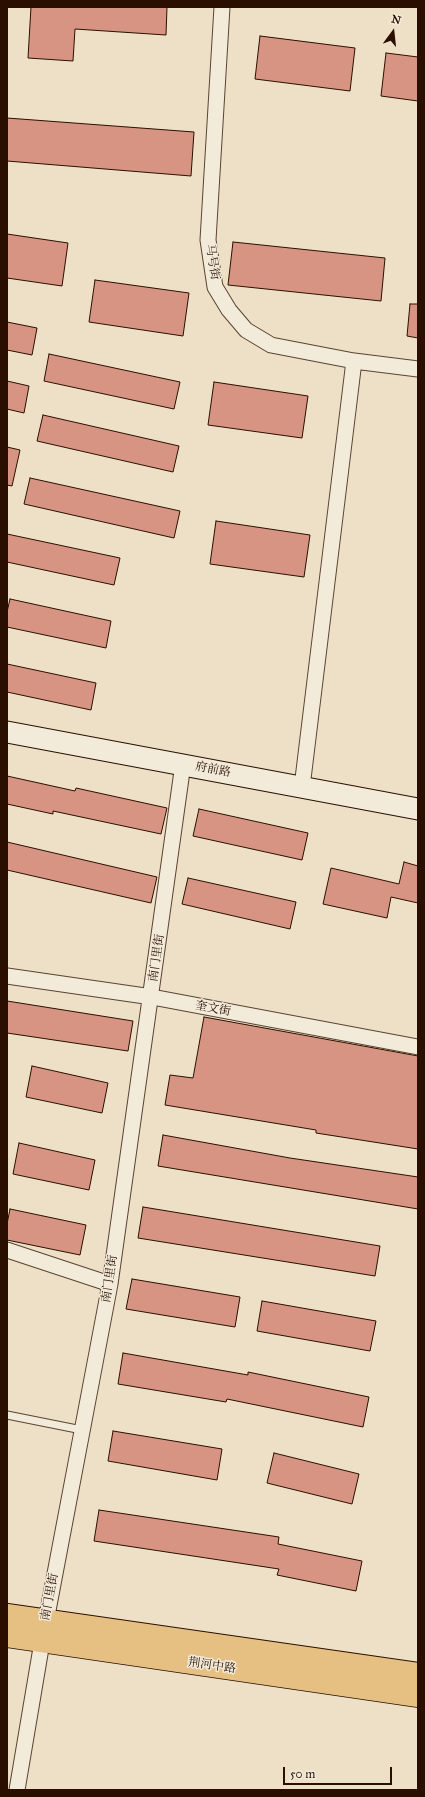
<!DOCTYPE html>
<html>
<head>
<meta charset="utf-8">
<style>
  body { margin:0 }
  #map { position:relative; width:425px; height:1797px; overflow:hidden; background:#ede0c6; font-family:"IM FELL Great Primer",serif }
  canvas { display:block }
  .frame { position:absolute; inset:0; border:8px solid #2a0f00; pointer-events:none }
  .north { position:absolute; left:373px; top:12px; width:40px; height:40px; -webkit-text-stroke:3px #f3ebda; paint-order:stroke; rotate:15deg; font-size:11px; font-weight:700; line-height:16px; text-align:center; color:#2a0f00 }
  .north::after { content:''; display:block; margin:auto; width:14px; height:18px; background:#2a0f00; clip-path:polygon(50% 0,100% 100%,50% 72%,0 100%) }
  .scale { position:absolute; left:283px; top:1767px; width:109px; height:18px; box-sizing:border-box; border:2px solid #2a0f00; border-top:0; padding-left:5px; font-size:12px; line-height:14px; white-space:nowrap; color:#2a0f00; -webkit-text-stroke:3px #f3ebda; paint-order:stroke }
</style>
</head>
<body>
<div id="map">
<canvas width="425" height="1797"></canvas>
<div class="frame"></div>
<div class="north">N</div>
<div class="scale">50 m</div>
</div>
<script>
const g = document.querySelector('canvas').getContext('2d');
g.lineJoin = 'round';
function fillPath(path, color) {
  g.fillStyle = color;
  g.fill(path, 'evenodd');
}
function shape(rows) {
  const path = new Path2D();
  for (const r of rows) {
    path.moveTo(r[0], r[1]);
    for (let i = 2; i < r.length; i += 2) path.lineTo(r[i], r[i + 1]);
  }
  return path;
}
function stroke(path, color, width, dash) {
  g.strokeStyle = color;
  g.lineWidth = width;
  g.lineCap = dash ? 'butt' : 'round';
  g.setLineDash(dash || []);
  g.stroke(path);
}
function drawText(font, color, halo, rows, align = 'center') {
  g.font = font + ' "IM FELL Great Primer","Noto Serif SC",serif';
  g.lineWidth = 3;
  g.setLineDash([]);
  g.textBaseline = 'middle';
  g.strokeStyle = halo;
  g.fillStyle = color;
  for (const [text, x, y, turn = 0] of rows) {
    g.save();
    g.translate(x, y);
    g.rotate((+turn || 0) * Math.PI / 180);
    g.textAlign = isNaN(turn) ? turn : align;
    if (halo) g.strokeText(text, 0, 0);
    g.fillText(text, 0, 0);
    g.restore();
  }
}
const building = shape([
  [31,7,167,7,166,35,75,29,73,61,28,58,31,7],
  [260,36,355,48,350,91,255,79,260,36],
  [386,53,418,57,418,101,381,96,386,53],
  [7,118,194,132,191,176,7,161,7,118],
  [7,234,68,243,62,286,7,278,7,234],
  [233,242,385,258,381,301,228,285,233,242],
  [95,280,189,293,183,336,89,322,95,280],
  [410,304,418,304,418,338,407,336,410,304],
  [7,322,37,328,32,355,7,350,7,322],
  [49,354,180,382,174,409,44,381,49,354],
  [7,381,29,386,24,413,7,409,7,381],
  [214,382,308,396,302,438,208,425,214,382],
  [43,415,179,446,173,472,37,441,43,415],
  [7,447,20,450,12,486,7,485,7,447],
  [30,478,180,511,174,538,24,504,30,478],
  [216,521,310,535,304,577,210,564,216,521],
  [7,534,120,558,114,585,7,562,7,534],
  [10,599,111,621,106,648,7,627,7,612,10,599],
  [7,664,96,683,91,710,7,692,7,664],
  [7,776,75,791,76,788,167,808,161,834,53,811,53,814,7,804,7,776],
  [199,809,308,833,302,860,193,836,199,809],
  [7,842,157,877,151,903,7,870,7,842],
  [404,862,418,866,418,903,391,897,387,918,323,904,331,868,399,884,404,862],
  [188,878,296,902,290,929,182,904,188,878],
  [7,1001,133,1021,128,1051,7,1033,7,1001],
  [204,1017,418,1056,418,1149,316,1133,316,1130,165,1105,170,1075,193,1078,204,1017],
  [32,1066,108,1083,102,1113,26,1097,32,1066],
  [163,1135,290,1158,418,1177,418,1209,158,1166,163,1135],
  [19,1143,95,1160,89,1190,13,1174,19,1143],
  [143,1207,380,1246,375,1276,138,1238,143,1207],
  [10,1209,86,1225,80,1255,7,1240,7,1224,10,1209],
  [132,1279,240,1297,235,1327,126,1309,132,1279],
  [262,1301,376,1321,370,1351,257,1331,262,1301],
  [123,1353,248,1375,248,1372,369,1397,363,1427,227,1399,226,1402,118,1384,123,1353],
  [113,1431,222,1449,217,1480,108,1461,113,1431],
  [274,1453,359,1474,352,1504,267,1483,274,1453],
  [99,1510,279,1537,278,1544,362,1561,356,1591,277,1575,279,1569,94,1541,99,1510]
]);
fillPath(building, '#d89482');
stroke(building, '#2a0f00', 1);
const service = shape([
  [7,1415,82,1430]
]);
const minor = shape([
  [222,7,208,240,215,287,229,310,246,330,271,345,354,361,418,369],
  [302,787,354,361],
  [7,976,152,997,418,1047],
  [7,1250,110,1284],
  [17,1790,42,1642,110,1284,183,764]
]);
const secondary = shape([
  [7,732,418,809]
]);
const primary = shape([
  [7,1615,418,1674],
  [7,1636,418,1696]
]);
stroke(service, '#5b4332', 9);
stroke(minor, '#5b4332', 17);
stroke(secondary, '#2a0f00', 23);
stroke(primary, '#2a0f00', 24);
stroke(service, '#f3ebda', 7);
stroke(minor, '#f3ebda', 15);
stroke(secondary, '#f3ebda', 21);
stroke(primary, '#e6c083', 22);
drawText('12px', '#2a0f00', '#f3ebda', [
  ["马号街",212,262,81],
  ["府前路",213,770,11],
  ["南门里街",157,958,-82],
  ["奎文街",213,1009,11],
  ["南门里街",110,1279,-81],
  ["南门里街",50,1597,-79],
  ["荆河中路",212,1666,8]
]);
</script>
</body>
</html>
